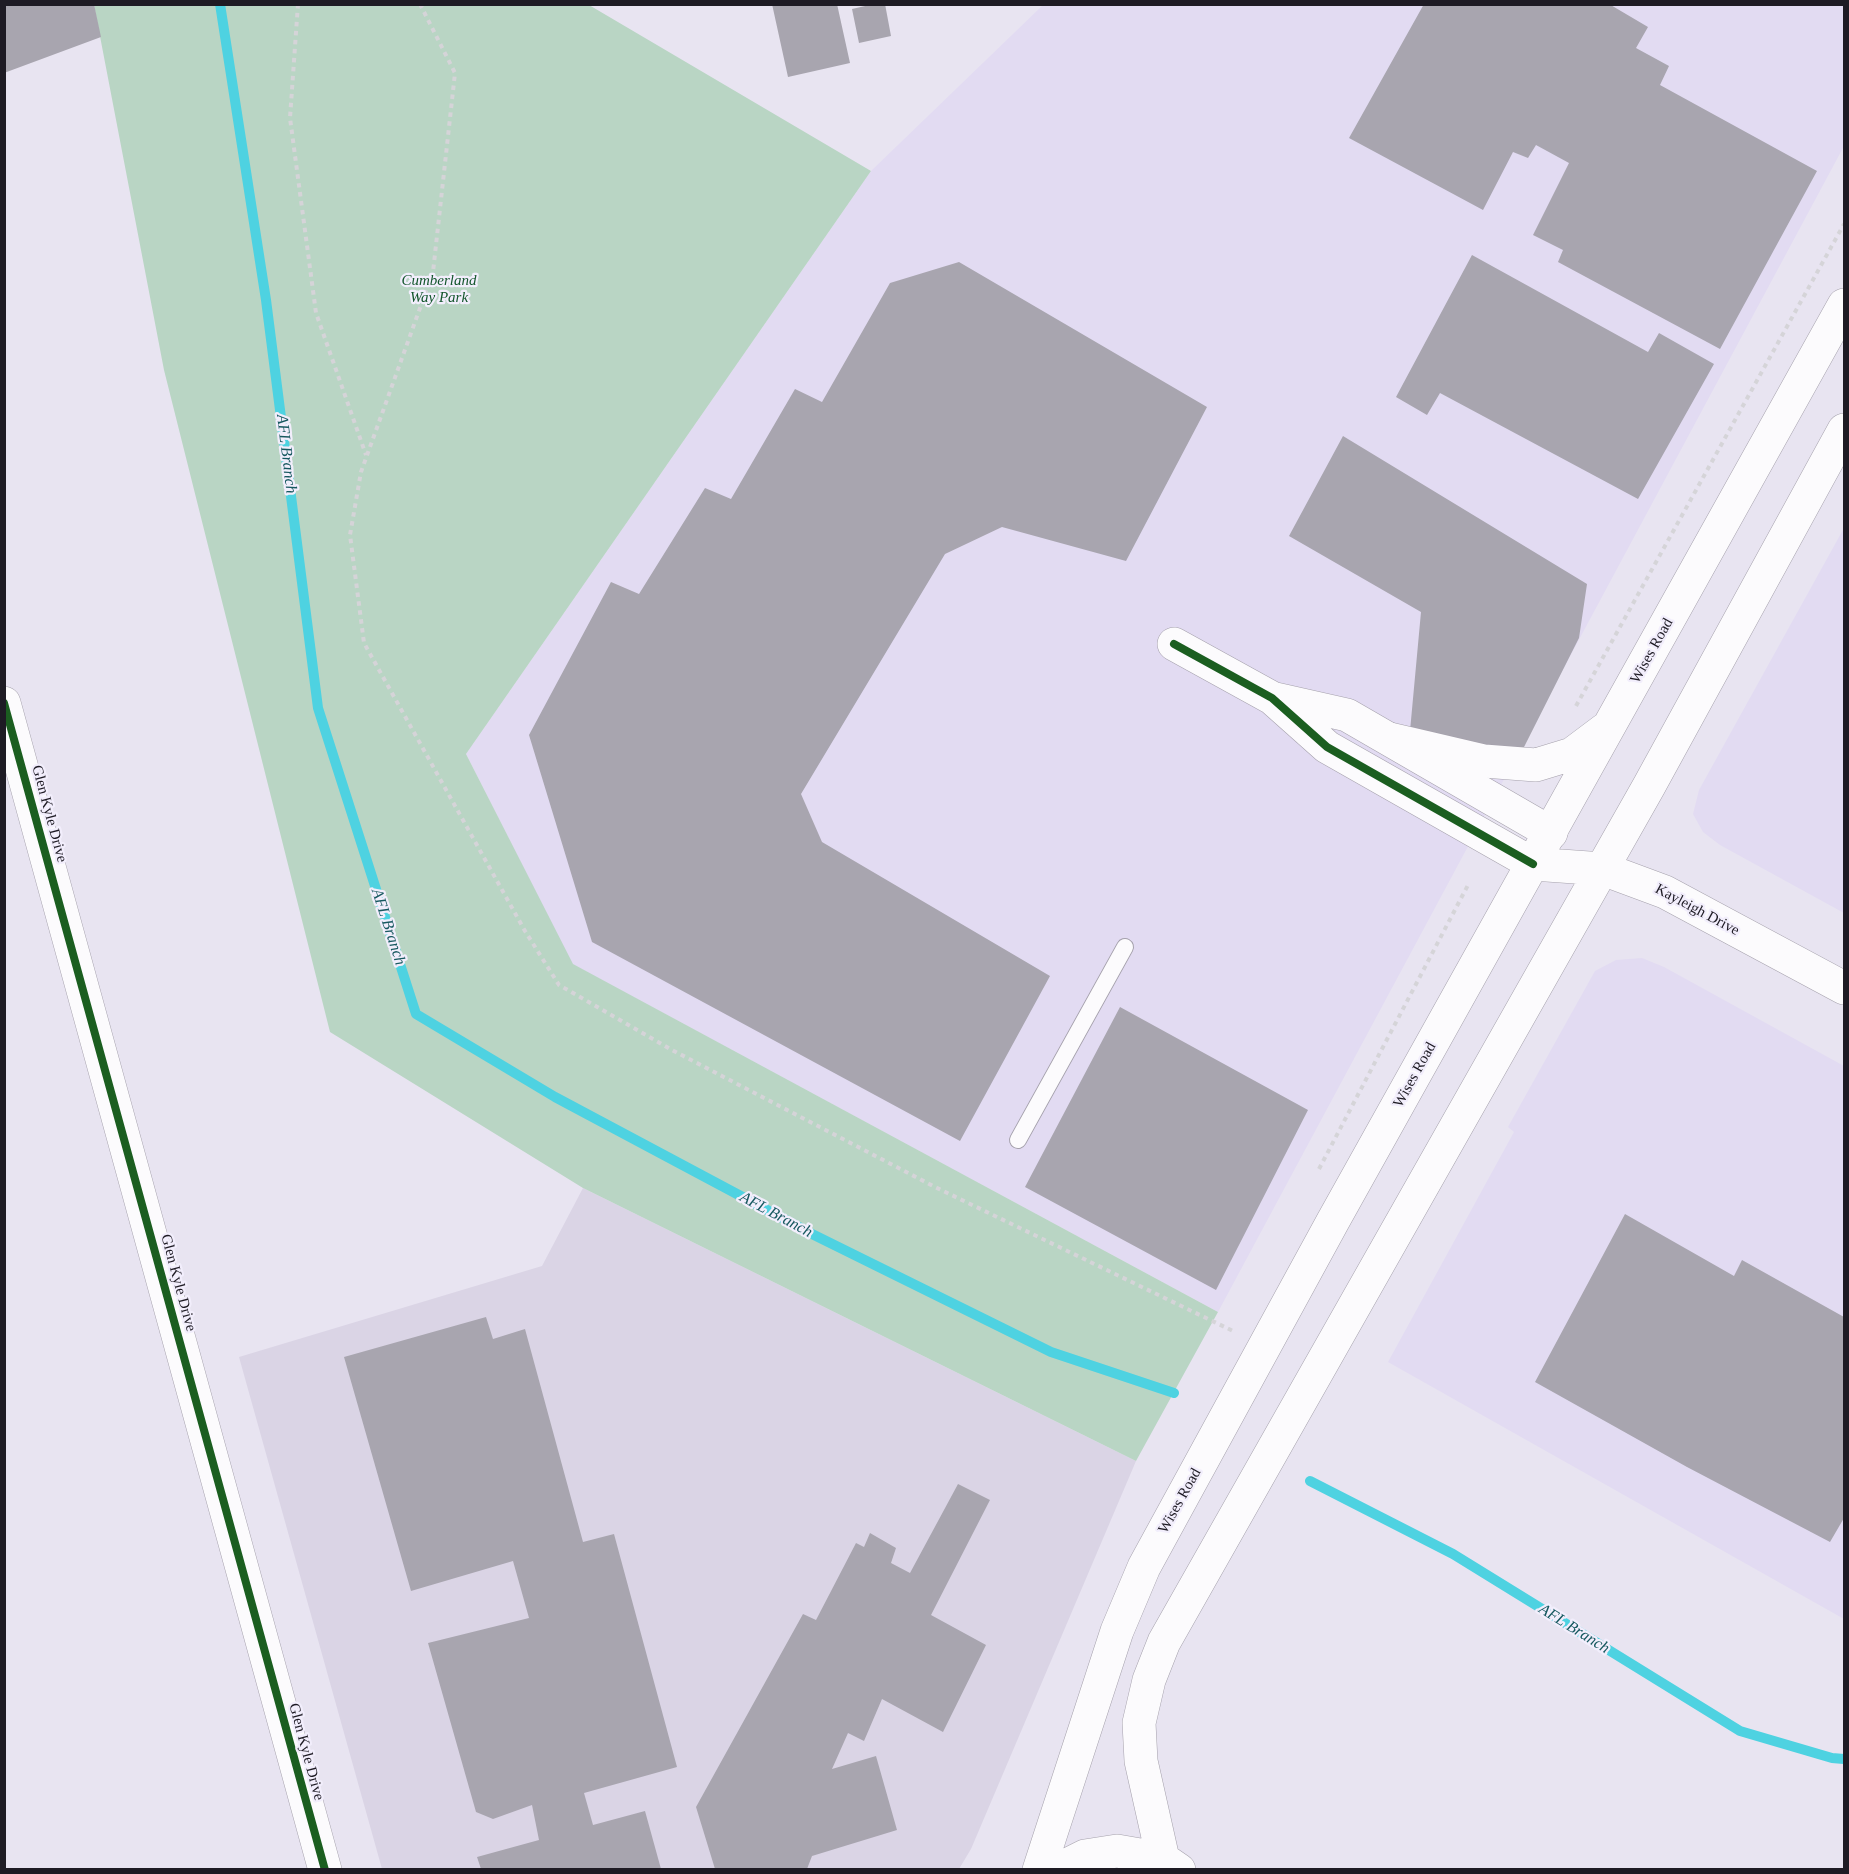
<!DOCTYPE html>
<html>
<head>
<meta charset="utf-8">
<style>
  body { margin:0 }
  #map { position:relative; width:1849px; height:1874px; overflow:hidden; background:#e8e4f1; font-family:Georgia,serif }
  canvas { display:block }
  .frame { position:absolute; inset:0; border:6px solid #1e1b24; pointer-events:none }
</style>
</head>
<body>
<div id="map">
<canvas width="1849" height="1874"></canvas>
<div class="frame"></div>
</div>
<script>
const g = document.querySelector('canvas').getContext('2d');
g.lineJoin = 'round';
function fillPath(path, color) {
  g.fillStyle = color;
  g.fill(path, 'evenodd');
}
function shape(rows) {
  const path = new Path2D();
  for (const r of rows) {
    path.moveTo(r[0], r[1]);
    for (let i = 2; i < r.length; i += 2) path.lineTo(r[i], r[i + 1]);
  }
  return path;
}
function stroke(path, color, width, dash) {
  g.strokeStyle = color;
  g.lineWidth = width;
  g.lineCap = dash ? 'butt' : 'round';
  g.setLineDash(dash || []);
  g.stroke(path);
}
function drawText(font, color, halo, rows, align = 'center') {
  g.font = font + ' Georgia,serif';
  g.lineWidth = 4.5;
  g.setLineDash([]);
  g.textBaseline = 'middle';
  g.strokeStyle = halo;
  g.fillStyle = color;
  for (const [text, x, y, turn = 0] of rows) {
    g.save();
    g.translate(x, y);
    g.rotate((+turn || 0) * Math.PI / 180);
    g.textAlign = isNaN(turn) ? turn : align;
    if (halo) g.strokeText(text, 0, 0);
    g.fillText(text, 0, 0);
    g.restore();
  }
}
fillPath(shape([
  [1043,5,1844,5,1844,146,1218,1312,572,964,466,754,871,171],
  [1844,528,1844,913,1720,845,1703,832,1693,814,1699,790],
  [1642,958,1664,967,1844,1066,1844,1619,1388,1362,1514,1132,1508,1127,1595,971,1616,960]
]), '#e2dbf2');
fillPath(shape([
  [583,1188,1136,1461,971,1849,959,1869,382,1869,239,1357,542,1266]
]), '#dad4e5');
fillPath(shape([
  [94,5,589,5,871,171,466,754,573,964,1218,1312,1136,1461,583,1188,330,1032,164,370]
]), '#b9d5c4');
stroke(shape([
  [220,4,266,300,318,708,416,1014,555,1097,812,1234,1051,1352,1174,1393],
  [1310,1481,1453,1554,1740,1731,1832,1758,1844,1759]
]), '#4ed2e1', 10);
fillPath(shape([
  [4,4,94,4,101,37,4,73],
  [772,4,837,4,850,63,788,77],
  [874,4,885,4,891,36,859,43,852,9],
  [1424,4,1609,4,1648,27,1636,48,1669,66,1660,85,1817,171,1720,349,1558,262,1563,250,1533,235,1569,163,1536,145,1528,158,1513,152,1483,210,1349,138],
  [1472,255,1648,352,1659,333,1714,364,1638,499,1440,393,1427,415,1396,397],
  [959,262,1207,407,1126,561,1002,527,945,554,801,794,822,842,1050,976,960,1141,592,942,529,735,611,582,639,594,705,488,731,499,795,389,822,402,890,283],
  [1343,436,1587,584,1579,638,1520,755,1410,731,1421,612,1289,536],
  [1120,1007,1308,1110,1216,1290,1025,1187],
  [1625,1214,1734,1276,1742,1260,1844,1317,1844,1518,1830,1542,1687,1467,1535,1382],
  [486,1317,493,1339,525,1329,583,1542,614,1534,677,1767,584,1793,593,1825,645,1811,661,1869,481,1869,477,1857,539,1840,532,1805,493,1819,476,1812,428,1643,529,1618,513,1561,411,1591,344,1357],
  [958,1484,990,1500,931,1615,986,1645,943,1732,882,1699,864,1741,848,1733,832,1769,876,1756,897,1830,812,1856,807,1869,715,1869,696,1807,803,1614,816,1620,856,1543,864,1547,870,1533,896,1548,891,1563,910,1573]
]), '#a8a5af');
const service = shape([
  [1018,1140,1125,947]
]);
const minor = shape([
  [1174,644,1272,698,1327,747,1533,864],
  [1276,699,1347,715,1551,833],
  [1603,869,1665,892,1844,988]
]);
const tertiary = shape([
  [4,703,325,1870]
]);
const secondary = shape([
  [1390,739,1484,761,1536,765,1572,754,1604,730],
  [1533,864,1603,869],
  [1163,1859,1141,1761,1139,1723,1149,1680,1164,1642,1649,786,1844,430],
  [1039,1870,1117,1631,1144,1567,1333,1221,1844,305],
  [1057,1870,1085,1856,1117,1851,1163,1859,1179,1870]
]);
stroke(service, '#a5a1ac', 18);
stroke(minor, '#a5a1ac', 34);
stroke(tertiary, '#a5a1ac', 34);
stroke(secondary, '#a5a1ac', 34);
stroke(shape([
  [298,4,290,118,316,313,366,455],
  [420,4,455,73,433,272,361,472,350,535,364,643,525,931,559,985,672,1050,935,1187,1233,1331],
  [1576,706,1844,224],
  [1319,1169,1468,885]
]), '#d5d4d8', 4, [4.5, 4.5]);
stroke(service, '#fcfbfd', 16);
stroke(minor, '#fcfbfd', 33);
stroke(tertiary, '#fcfbfd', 33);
stroke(secondary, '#fcfbfd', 33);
stroke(shape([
  [1174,644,1272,698,1327,747,1533,864],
  [4,703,325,1870]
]), '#1b5e20', 8);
drawText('italic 15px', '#13562c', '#f2eefc', [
  ["Cumberland",439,281],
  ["Way Park",439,298]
]);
drawText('15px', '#1e1b24', '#f2eefc', [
  ["Wises Road",1652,651,-61],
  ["Glen Kyle Drive",49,814,75],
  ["Kayleigh Drive",1697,910,28],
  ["Wises Road",1415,1075,-61],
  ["Glen Kyle Drive",178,1283,75],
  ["Wises Road",1180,1501,-61],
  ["Glen Kyle Drive",306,1752,75]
]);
drawText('italic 16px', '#16585f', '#f2eefc', [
  ["AFL Branch",286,454,83],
  ["AFL Branch",388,927,72],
  ["AFL Branch",776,1215,28],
  ["AFL Branch",1574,1629,32]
]);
</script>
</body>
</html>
